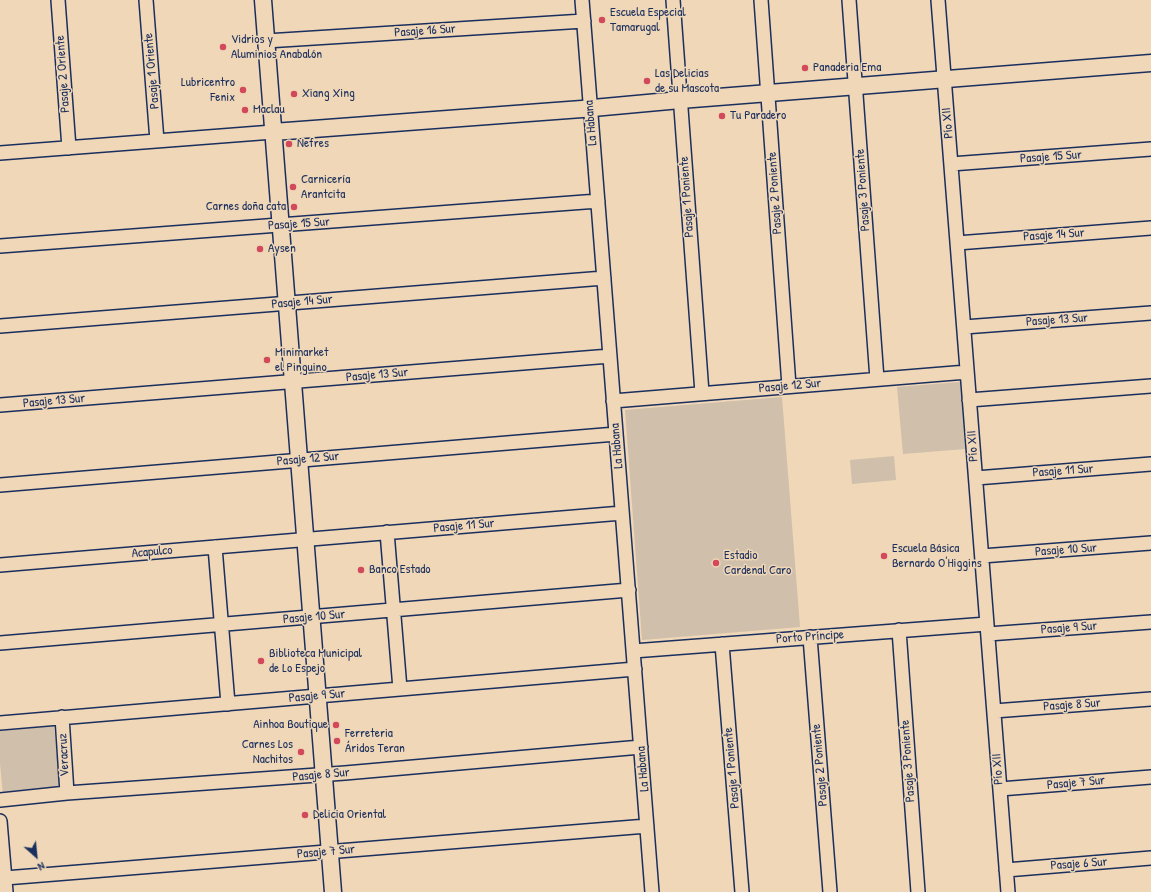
<!DOCTYPE html>
<html>
<head>
<meta charset="utf-8">
<style>
  body { margin:0 }
  #map { position:relative; width:1151px; height:892px; overflow:hidden; background:#efd7b7; font-family:"Patrick Hand",sans-serif }
  canvas { display:block }
  .north { position:absolute; left:16px; top:836px; width:40px; height:40px; -webkit-text-stroke:3px #efd7b7; paint-order:stroke; rotate:153deg; font-size:11px; font-weight:700; line-height:16px; text-align:center; color:#1b2f5e }
  .north::after { content:''; display:block; margin:auto; width:14px; height:18px; background:#1b2f5e; clip-path:polygon(50% 0,100% 100%,50% 72%,0 100%) }
</style>
</head>
<body>
<div id="map">
<canvas width="1151" height="892"></canvas>
<div class="north">N</div>
</div>
<script>
const g = document.querySelector('canvas').getContext('2d');
g.lineJoin = 'round';
function fillPath(path, color) {
  g.fillStyle = color;
  g.fill(path, 'evenodd');
}
function shape(rows) {
  const path = new Path2D();
  for (const r of rows) {
    path.moveTo(r[0], r[1]);
    for (let i = 2; i < r.length; i += 2) path.lineTo(r[i], r[i + 1]);
  }
  return path;
}
function stroke(path, color, width, dash) {
  g.strokeStyle = color;
  g.lineWidth = width;
  g.lineCap = dash ? 'butt' : 'round';
  g.setLineDash(dash || []);
  g.stroke(path);
}
function drawText(font, color, halo, rows, align = 'center') {
  g.font = font + ' "Patrick Hand",sans-serif';
  g.lineWidth = 3;
  g.setLineDash([]);
  g.textBaseline = 'middle';
  g.strokeStyle = halo;
  g.fillStyle = color;
  for (const [text, x, y, turn = 0] of rows) {
    g.save();
    g.translate(x, y);
    g.rotate((+turn || 0) * Math.PI / 180);
    g.textAlign = isNaN(turn) ? turn : align;
    if (halo) g.strokeText(text, 0, 0);
    g.fillText(text, 0, 0);
    g.restore();
  }
}
fillPath(shape([
  [960,382,965,449,903,454,897,387],
  [782,397,800,627,642,640,625,410],
  [894,456,896,480,852,484,850,460],
  [54,726,60,786,56,790,3,795,0,763,0,731]
]), '#d0bfaa');
const minor = shape([
  [58,0,69,148],
  [146,0,157,141],
  [582,0,652,892],
  [673,0,702,393],
  [761,0,789,386],
  [849,0,877,379],
  [938,0,1008,892],
  [266,41,584,21],
  [0,153,273,132],
  [951,164,1151,149],
  [957,243,1151,228],
  [0,246,598,201],
  [0,326,604,278],
  [964,327,1151,313],
  [969,400,1151,386],
  [613,401,967,372],
  [0,405,610,356],
  [976,478,1151,464],
  [0,485,616,434],
  [387,532,400,689],
  [215,547,228,704],
  [982,556,1151,543],
  [0,565,622,513],
  [899,630,918,892],
  [988,634,1151,622],
  [810,637,830,892],
  [0,643,629,590],
  [722,644,742,892],
  [633,651,987,624],
  [994,711,1151,699],
  [62,717,67,793],
  [0,723,635,669],
  [1000,789,1151,777],
  [0,800,67,793,345,773,641,747],
  [0,821,6,892],
  [1006,870,1151,858],
  [5,878,647,826]
]);
const major = shape([
  [263,0,333,892],
  [273,132,582,109,680,100,1151,63]
]);
stroke(minor, '#1b2f5e', 16);
stroke(major, '#1b2f5e', 19);
stroke(minor, '#efd7b7', 13);
stroke(major, '#efd7b7', 16);
for (const [x, y, r, color] of [
  [602,20,4,"#d1495b"],
  [223,47,4,"#d1495b"],
  [805,68,4,"#d1495b"],
  [647,81,4,"#d1495b"],
  [243,90,4,"#d1495b"],
  [294,94,4,"#d1495b"],
  [245,110,4,"#d1495b"],
  [722,116,4,"#d1495b"],
  [289,144,4,"#d1495b"],
  [293,187,4,"#d1495b"],
  [294,207,4,"#d1495b"],
  [260,249,4,"#d1495b"],
  [267,360,4,"#d1495b"],
  [884,556,4,"#d1495b"],
  [716,563,4,"#d1495b"],
  [361,570,4,"#d1495b"],
  [261,661,4,"#d1495b"],
  [336,725,4,"#d1495b"],
  [337,741,4,"#d1495b"],
  [301,752,4,"#d1495b"],
  [305,815,4,"#d1495b"]
]) {
  const dot = new Path2D();
  dot.arc(x, y, r, 0, 2 * Math.PI);
  g.fillStyle = color;
  g.fill(dot);
  stroke(dot, '#efd7b7', 1.5);
}
drawText('13px', '#1b2f5e', '#efd7b7', [
  ["Escuela Especial",610,13],
  ["Tamarugal",610,28],
  ["Vidrios y",231,40],
  ["Aluminios Anabalón",231,55],
  ["Panaderia Ema",813,68],
  ["Las Delicias",655,74],
  ["de su Mascota",655,89],
  ["Lubricentro",235,83,"right"],
  ["Fenix",235,98,"right"],
  ["Xiang Xing",302,94],
  ["Maclau",253,110],
  ["Tu Paradero",730,116],
  ["Nefres",297,144],
  ["Carnicería",301,180],
  ["Arantcita",301,195],
  ["Carnes doña cata",286,207,"right"],
  ["Aysen",268,249],
  ["Minimarket",275,353],
  ["el Pinguino",275,368],
  ["Escuela Básica",892,549],
  ["Bernardo O'Higgins",892,564],
  ["Estadio",724,556],
  ["Cardenal Caro",724,571],
  ["Banco Estado",369,570],
  ["Biblioteca Municipal",269,654],
  ["de Lo Espejo",269,669],
  ["Ainhoa Boutique",328,725,"right"],
  ["Ferreteria",345,734],
  ["Áridos Teran",345,749],
  ["Carnes Los",293,745,"right"],
  ["Nachitos",293,760,"right"],
  ["Delicia Oriental",313,815]
], 'left');
drawText('13px', '#1b2f5e', '#efd7b7', [
  ["Pasaje 16 Sur",425,31,-4],
  ["Pasaje 1 Oriente",152,71,-95],
  ["Pasaje 2 Oriente",63,74,-94],
  ["La Habana",591,123,-95],
  ["Pío XII",948,123,-95],
  ["Pasaje 15 Sur",1051,157,-4],
  ["Pasaje 3 Poniente",863,190,-94],
  ["Pasaje 2 Poniente",775,193,-94],
  ["Pasaje 1 Poniente",687,197,-94],
  ["Pasaje 15 Sur",299,224,-4],
  ["Pasaje 14 Sur",1054,235,-4],
  ["Pasaje 14 Sur",302,302,-5],
  ["Pasaje 13 Sur",1057,320,-4],
  ["Pasaje 13 Sur",377,375,-5],
  ["Pasaje 12 Sur",790,386,-5],
  ["Pasaje 13 Sur",54,401,-5],
  ["La Habana",617,446,-95],
  ["Pío XII",973,446,-94],
  ["Pasaje 12 Sur",308,459,-5],
  ["Pasaje 11 Sur",1063,471,-4],
  ["Pasaje 11 Sur",464,526,-5],
  ["Pasaje 10 Sur",1066,550,-4],
  ["Acapulco",152,552,-5],
  ["Pasaje 10 Sur",314,617,-5],
  ["Pasaje 9 Sur",1069,628,-4],
  ["Porto Príncipe",810,637,-4],
  ["Pasaje 9 Sur",317,696,-5],
  ["Pasaje 8 Sur",1072,705,-4],
  ["Veracruz",64,755,-93],
  ["Pasaje 3 Poniente",908,761,-94],
  ["Pasaje 2 Poniente",820,765,-95],
  ["Pasaje 1 Poniente",732,768,-95],
  ["La Habana",643,769,-95],
  ["Pío XII",998,769,-94],
  ["Pasaje 8 Sur",321,775,-5],
  ["Pasaje 7 Sur",1076,783,-5],
  ["Pasaje 7 Sur",326,852,-5],
  ["Pasaje 6 Sur",1079,864,-4]
]);
</script>
</body>
</html>
